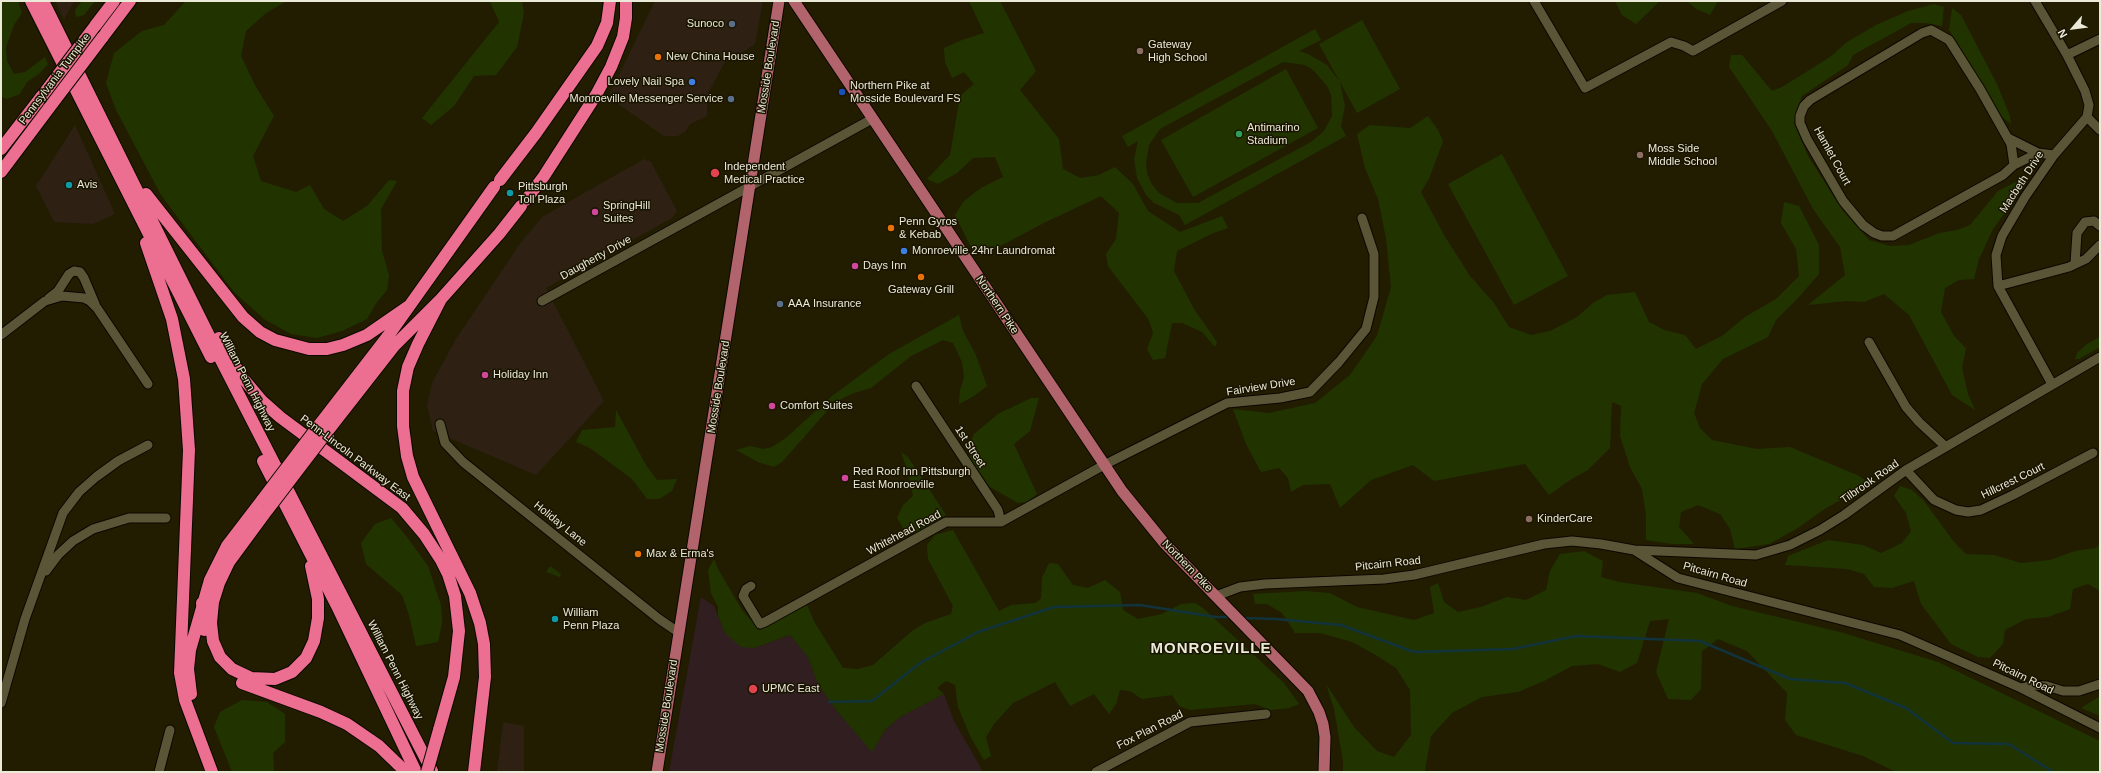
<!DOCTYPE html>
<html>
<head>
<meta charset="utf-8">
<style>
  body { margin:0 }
  #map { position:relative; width:2101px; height:773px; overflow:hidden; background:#221d01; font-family:Arial,sans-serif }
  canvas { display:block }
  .frame { position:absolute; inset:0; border:2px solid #ebe9d8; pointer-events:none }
  .north { position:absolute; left:2053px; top:8px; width:40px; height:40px; -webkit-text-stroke:3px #191400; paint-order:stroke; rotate:242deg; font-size:11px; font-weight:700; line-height:16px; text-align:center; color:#ebe9d8 }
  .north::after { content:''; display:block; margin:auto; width:14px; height:18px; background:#ebe9d8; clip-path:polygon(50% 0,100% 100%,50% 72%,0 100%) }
</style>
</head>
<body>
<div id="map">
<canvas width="2101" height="773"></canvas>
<div class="frame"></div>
<div class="north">N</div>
</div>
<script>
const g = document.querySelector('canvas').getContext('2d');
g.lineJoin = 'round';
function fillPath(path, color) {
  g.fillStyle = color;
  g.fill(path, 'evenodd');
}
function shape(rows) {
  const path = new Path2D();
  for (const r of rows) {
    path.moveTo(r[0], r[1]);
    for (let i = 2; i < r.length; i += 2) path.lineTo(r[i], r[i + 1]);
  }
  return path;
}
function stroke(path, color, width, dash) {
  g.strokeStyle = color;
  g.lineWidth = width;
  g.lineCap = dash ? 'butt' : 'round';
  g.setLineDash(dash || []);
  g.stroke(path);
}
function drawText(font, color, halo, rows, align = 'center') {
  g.font = font + ' Arial,sans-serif';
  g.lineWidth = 3;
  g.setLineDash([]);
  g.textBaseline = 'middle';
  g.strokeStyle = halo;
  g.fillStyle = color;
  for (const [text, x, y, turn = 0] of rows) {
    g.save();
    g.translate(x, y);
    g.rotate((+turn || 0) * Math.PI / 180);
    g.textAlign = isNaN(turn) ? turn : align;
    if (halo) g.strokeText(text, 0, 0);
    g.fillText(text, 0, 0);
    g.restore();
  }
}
fillPath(shape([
  [55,1,74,1,64,20],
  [655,1,763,1,755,44,742,53,727,58,707,95,707,116,690,124,686,131,678,136,664,136,608,97],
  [75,125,115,214,93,224,54,222,36,186],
  [644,159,651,162,677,211,672,218,546,288,604,401,536,475,433,431,427,405,432,383,456,339,519,245,542,217],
  [503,722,524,726,524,772,497,772]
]), '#2e2114');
fillPath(shape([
  [701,597,714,606,725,633,754,648,790,635,808,657,818,684,836,710,872,751,885,730,900,717,944,694,954,721,983,772,669,772]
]), '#311e21');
fillPath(shape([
  [1,1,18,1,22,13,14,25,6,47,7,61,14,74,25,72,45,57,48,64,40,73,27,82,20,94,7,99,1,97],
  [82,1,95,1,84,15,76,17,75,10],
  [186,1,287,1,266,13,246,31,241,56,256,87,274,116,253,156,261,181,296,192,310,185,324,209,343,221,367,206,389,180,397,181,381,209,382,251,389,275,387,290,377,302,367,319,342,331,317,338,291,334,264,319,234,292,161,195,116,110,106,83,114,53,142,31,164,25],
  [490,1,522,1,524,13,517,47,496,75,474,76,454,106,431,125,422,118,499,22],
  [969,1,1000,1,1036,71,1020,90,1059,139,1063,169,1080,178,1099,175,1115,167,1133,184,1148,211,1180,232,1222,216,1228,228,1211,234,1177,251,1174,271,1194,309,1217,342,1215,347,1202,332,1182,323,1172,323,1165,358,1153,360,1147,349,1153,333,1149,320,1108,266,1106,254,1116,239,1119,213,1101,196,1044,223,987,253,974,253,955,215,964,201,981,188,1003,177,995,157,973,158,957,173,938,184,927,179,950,155,960,96,974,84,964,72,952,78,945,62,944,48,962,40,984,33],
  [1615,1,1660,1,1636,24,1622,15],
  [1687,1,1718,1,1710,15,1696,9],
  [1934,4,1944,7,1942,26,1926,23,1911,23,1853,55,1848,65,1802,96,1794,123,1808,156,1843,211,1869,240,1890,246,1909,245,1939,233,1957,230,1970,225,1998,191,2025,177,2028,181,1993,229,1979,259,1974,279,1959,280,1945,288,1941,312,1954,336,1966,348,1962,368,1968,394,1975,410,1952,395,1909,315,1884,294,1864,302,1847,301,1808,305,1845,275,1840,247,1813,209,1772,131,1729,67,1731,55,1742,55,1772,91,1782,87,1830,57,1847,42,1876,25,1908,11],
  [1952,8,1961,15,1997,84,2010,116,2011,124,2002,117,1949,30],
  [1362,20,1400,89,1357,113,1319,44],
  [1315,29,1321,40,1299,51,1308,54,1327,65,1340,82,1345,106,1341,126,1346,136,1185,225,1179,215,1154,203,1146,195,1137,178,1134,159,1138,141,1128,147,1122,136],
  [1283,62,1305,65,1313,70,1327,86,1331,95,1332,116,1324,131,1311,142,1198,203,1177,203,1159,193,1151,183,1147,173,1146,163,1149,145,1160,129],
  [1286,69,1318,128,1193,197,1161,140],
  [1428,116,1438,130,1443,141,1429,179,1421,192,1444,235,1470,276,1494,303,1509,327,1531,335,1550,331,1577,317,1593,303,1607,295,1635,292,1649,322,1664,330,1685,335,1696,349,1722,336,1745,317,1776,299,1799,276,1796,249,1781,223,1784,202,1799,206,1819,245,1819,274,1798,298,1776,320,1768,337,1723,359,1702,384,1694,413,1700,428,1712,440,1757,449,1790,447,1857,475,1870,483,1823,510,1798,528,1769,544,1735,549,1730,529,1720,514,1698,505,1681,512,1679,527,1694,544,1672,544,1646,540,1646,515,1642,489,1630,467,1620,436,1621,406,1612,402,1610,448,1588,470,1570,480,1549,495,1525,464,1434,481,1413,465,1371,480,1340,508,1330,484,1303,485,1291,492,1288,478,1279,468,1261,472,1246,444,1233,409,1269,413,1315,403,1350,375,1377,336,1391,287,1386,238,1378,199,1365,168,1357,134,1370,125,1410,128],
  [1502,154,1568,276,1514,305,1448,184],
  [959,315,963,331,975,353,987,386,974,396,959,404,960,390,964,378,962,362,953,343,943,340,911,356,871,388,854,393,835,402,782,462,774,467,758,462,736,450,750,446,763,449,772,447,787,437,832,396,889,354],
  [2100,337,2100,347,2079,359,2075,359,2077,353,2087,344],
  [1031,398,1039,398,1030,431,1014,444,1037,494,1027,502,1018,503,990,487,970,459,971,442,974,434,998,414],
  [616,410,646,465,657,480,677,479,672,491,659,499,647,499,632,479,590,448,576,442,582,430,615,427],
  [901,452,908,457,946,515,917,533,911,533,903,528,897,518,903,505,913,496,908,472],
  [1900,486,1912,490,1924,501,1954,542,1966,554,1994,555,2021,563,2050,560,2075,551,2096,548,2100,544,2100,591,2088,584,2073,589,2070,609,2048,617,2026,619,2005,630,2003,644,1990,658,1978,657,1951,644,1921,604,1914,581,1892,588,1874,587,1864,574,1847,569,1785,565,1788,556,1828,540,1863,545,1881,553,1902,543,1911,531,1906,513,1894,496],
  [391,518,407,537,428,566,441,605,442,623,438,642,416,646,409,615,402,595,366,564,361,543,375,524],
  [953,530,999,611,1011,605,1036,603,1041,598,1042,578,1049,563,1058,564,1073,585,1088,588,1105,580,1120,592,1123,610,1138,619,1162,614,1181,604,1195,603,1203,608,1284,683,1299,704,1289,708,1270,710,1255,704,1190,710,1179,706,1172,695,1142,699,1130,691,1120,690,1116,704,1109,714,1094,694,1070,706,1055,682,1013,703,994,724,986,737,991,756,984,760,971,738,958,707,955,685,946,681,937,688,944,694,900,717,885,730,872,752,836,710,818,684,808,657,790,635,754,648,741,647,725,633,718,616,718,607,711,593,708,570,714,559,718,569,742,610,758,628,765,627,807,605,815,623,843,668,858,669,873,665,912,631,925,623,951,614,953,606,928,559,927,545,935,535],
  [1584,551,1603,561,1601,577,1619,582,1697,593,1732,606,1840,632,1938,662,2100,741,2100,772,1896,772,1863,756,1796,735,1785,720,1787,693,1747,651,1718,639,1702,651,1701,689,1691,700,1668,699,1656,672,1669,619,1650,621,1637,663,1620,672,1598,664,1572,666,1544,681,1518,692,1482,697,1452,713,1431,736,1425,770,1428,772,1343,772,1343,761,1334,709,1326,684,1354,727,1377,751,1394,757,1411,735,1410,690,1396,668,1374,654,1352,642,1320,633,1295,633,1282,613,1267,604,1255,604,1253,594,1306,591,1330,593,1357,607,1414,620,1434,613,1430,587,1438,583,1444,602,1458,612,1481,607,1507,597,1526,600,1546,590,1550,571,1560,554],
  [550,566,561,574,560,577,546,572],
  [2100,696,2100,716,2081,708],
  [242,700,267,702,285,714,285,742,273,753,274,772,232,772,214,727,220,712]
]), '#213400');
stroke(shape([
  [1242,618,1276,619,1341,625,1414,652,1513,649,1576,636,1700,641,1790,679,1845,683,1906,708,1953,743,2009,744,2053,772],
  [829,702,872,701,920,663,978,632,1054,607,1140,605,1216,617,1231,617]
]), '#12333c', 2.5);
const minor = shape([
  [1534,1,1585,88,1671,42,1684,46,1693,51,1782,1],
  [2035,1,2067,55,2085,91,2089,105,2087,117,2054,155,2025,197,2002,236,1996,255,1998,286,2052,384],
  [1931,30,1949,40,1980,89,2011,144,2014,165,2003,175,1893,236,1882,236,1874,233,1863,225,1843,201,1807,139,1800,123,1800,116,1804,106,1810,100,1922,33,1931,30],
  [2067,55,2100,39],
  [2087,117,2100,130],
  [2008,138,2038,153,2054,155],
  [2014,165,2038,153],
  [2075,264,2077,233,2085,222,2094,221,2100,226],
  [1998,286,2069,267,2086,259,2100,245],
  [49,298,58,291,69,274,74,271,80,272,84,278,95,304],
  [542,301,872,119],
  [1,335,45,301,62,296,84,298,90,301,97,308,148,384],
  [1869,342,1906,407,1919,422,1946,447],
  [916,386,998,510,1001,522],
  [440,424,445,443,463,462,659,619,678,632],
  [1906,470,1934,500,1956,510,1968,512,1981,510,2013,495,2093,453],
  [1634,550,1756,555,1790,545,1820,530,1844,515,1906,470,2100,357],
  [46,571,58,555,73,541,93,529,129,518,166,518],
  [751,586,746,589,743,596,760,624,765,622,946,522,1001,522,1104,465,1227,403,1280,398,1310,392,1339,362,1366,329,1374,297,1374,254,1362,218],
  [1216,596,1240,587,1265,584,1384,579,1414,575,1544,544,1572,541,1601,544,1634,550,1678,578,1900,635,2021,688,2100,728],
  [2021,688,2033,685,2047,686,2063,691,2079,691,2100,684],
  [1,703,25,619,63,513,79,492,96,477,118,461,148,445],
  [159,772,170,730],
  [1096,772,1190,722,1266,714]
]);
const major = shape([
  [794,1,1122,491,1165,544,1308,691,1319,712,1323,724,1325,737,1324,772],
  [657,772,779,1]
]);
const highway = shape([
  [31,1,211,357],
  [43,1,220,358,432,771],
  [95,26,114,1],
  [102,38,130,1],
  [1,149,42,96],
  [1,172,49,108],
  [500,180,536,133,597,46,607,23,610,1],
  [146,194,243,317,260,332,275,340,309,349,327,349,343,345,367,335,409,306],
  [526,200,544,176,596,95,611,67,623,37,626,18,626,1],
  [146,243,172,319,184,379,189,450,180,673,185,700,212,772],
  [441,299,418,344,408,367,403,391,403,426,407,456,413,477,470,593,480,623,484,644,485,677,474,772],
  [219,338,241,376,262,401,280,417,402,508,424,534,441,560,448,574,455,596,459,631,454,677,439,730],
  [320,424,388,336,494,187],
  [326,433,394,346,441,299,499,234,521,206],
  [263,461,337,606,416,772],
  [268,509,229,562,219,583,213,602,211,623,213,641,220,657,232,669,251,678,275,679,292,672,306,658,314,641,318,618,318,599,311,566],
  [202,603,204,630],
  [242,683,321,712,347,724,379,746,406,772],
  [191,694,188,669,190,650,210,580,227,546,263,499]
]);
stroke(minor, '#0c0700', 11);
stroke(major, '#0c0700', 13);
stroke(highway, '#0c0700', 14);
stroke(minor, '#5b5537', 9);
stroke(major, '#b2646c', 11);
stroke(highway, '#ec6e90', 12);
const highwayBridge = shape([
  [42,96,95,26],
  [49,108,102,38],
  [263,499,320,424],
  [268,509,326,433],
  [427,772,439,730]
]);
stroke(highwayBridge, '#0c0700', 14, []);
stroke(highwayBridge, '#ec6e90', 12);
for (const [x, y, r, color] of [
  [732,24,4,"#5c6f8a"],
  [1140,51,4,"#8d6e63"],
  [658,57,4,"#e8710a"],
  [692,82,4,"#3f7fe0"],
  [842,92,4,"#1a4fb4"],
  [731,99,4,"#5c6f8a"],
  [1239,134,4,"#2e9e5b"],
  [1640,155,4,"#8d6e63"],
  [715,173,5,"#e0444e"],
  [69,185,4,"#0f9aa8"],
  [510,193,4,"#0f9aa8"],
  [595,212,4,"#d1479c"],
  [891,228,4,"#e8710a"],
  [904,251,4,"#3f7fe0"],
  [855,266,4,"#d1479c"],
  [921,277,4,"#e8710a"],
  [780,304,4,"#5c6f8a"],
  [485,375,4,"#d1479c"],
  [772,406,4,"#d1479c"],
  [845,478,4,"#d1479c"],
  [1529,519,4,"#8d6e63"],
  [638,554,4,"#e8710a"],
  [555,619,4,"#0f9aa8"],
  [753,689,5,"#e0444e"]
]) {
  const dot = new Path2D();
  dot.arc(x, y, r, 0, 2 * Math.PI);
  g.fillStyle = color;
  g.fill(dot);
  stroke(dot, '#191400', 1.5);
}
drawText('11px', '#ebe9d8', '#191400', [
  ["Sunoco",724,24,"right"],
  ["Gateway",1148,45],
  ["High School",1148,58],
  ["New China House",666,57],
  ["Lovely Nail Spa",684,82,"right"],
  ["Northern Pike at",850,86],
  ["Mosside Boulevard FS",850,99],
  ["Monroeville Messenger Service",723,99,"right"],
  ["Antimarino",1247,128],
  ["Stadium",1247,141],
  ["Moss Side",1648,149],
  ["Middle School",1648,162],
  ["Independent",724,167],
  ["Medical Practice",724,180],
  ["Avis",77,185],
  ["Pittsburgh",518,187],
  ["Toll Plaza",518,200],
  ["SpringHill",603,206],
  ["Suites",603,219],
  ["Penn Gyros",899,222],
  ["& Kebab",899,235],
  ["Monroeville 24hr Laundromat",912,251],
  ["Days Inn",863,266],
  ["Gateway Grill",921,290,"center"],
  ["AAA Insurance",788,304],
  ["Holiday Inn",493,375],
  ["Comfort Suites",780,406],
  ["Red Roof Inn Pittsburgh",853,472],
  ["East Monroeville",853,485],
  ["KinderCare",1537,519],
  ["Max & Erma's",646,554],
  ["William",563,613],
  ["Penn Plaza",563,626],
  ["UPMC East",762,689]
], 'left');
drawText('11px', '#ebe9d8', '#191400', [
  ["Mosside Boulevard",769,67,-81],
  ["Pennsylvania Turnpike",55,79,-53],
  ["Hamlet Court",1832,156,61],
  ["Macbeth Drive",2022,182,-57],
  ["Daugherty Drive",596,258,-29],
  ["Northern Pike",997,305,56],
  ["William Penn Highway",247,382,63],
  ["Mosside Boulevard",719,387,-81],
  ["Fairview Drive",1261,387,-9],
  ["1st Street",970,447,57],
  ["Penn-Lincoln Parkway East",355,458,37],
  ["Hillcrest Court",2013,481,-26],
  ["Tilbrook Road",1870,482,-35],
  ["Holiday Lane",560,524,39],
  ["Whitehead Road",904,533,-28],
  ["Pitcairn Road",1388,564,-6],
  ["Northern Pike",1187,566,46],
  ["Pitcairn Road",1715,575,16],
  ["William Penn Highway",395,670,63],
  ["Pitcairn Road",2023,677,26],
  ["Mosside Boulevard",667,706,-81],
  ["Fox Plan Road",1150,730,-27]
]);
g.letterSpacing = '1px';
drawText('bold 15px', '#ebe9d8', '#191400', [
  ["MONROEVILLE",1211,649]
]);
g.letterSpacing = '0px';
</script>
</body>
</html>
